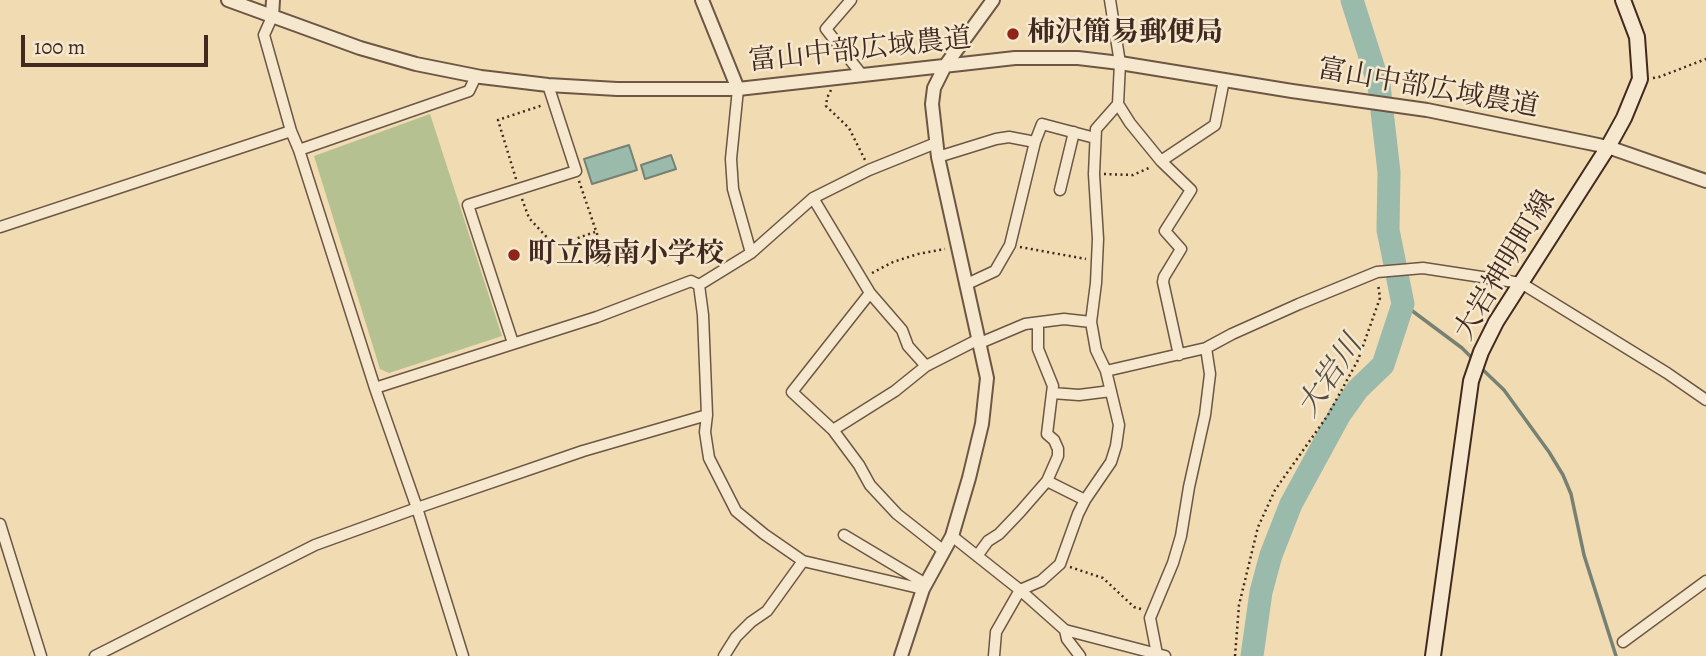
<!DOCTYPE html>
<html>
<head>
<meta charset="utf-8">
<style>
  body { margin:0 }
  #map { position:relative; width:1706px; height:656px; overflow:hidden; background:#f0dbb3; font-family:Alegreya,serif }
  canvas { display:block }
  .scale { position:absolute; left:21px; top:35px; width:187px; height:32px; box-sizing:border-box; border:4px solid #41291f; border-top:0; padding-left:9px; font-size:21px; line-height:24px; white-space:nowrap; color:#41291f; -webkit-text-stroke:5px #f5e8ce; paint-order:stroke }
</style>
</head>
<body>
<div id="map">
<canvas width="1706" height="656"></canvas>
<div class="scale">100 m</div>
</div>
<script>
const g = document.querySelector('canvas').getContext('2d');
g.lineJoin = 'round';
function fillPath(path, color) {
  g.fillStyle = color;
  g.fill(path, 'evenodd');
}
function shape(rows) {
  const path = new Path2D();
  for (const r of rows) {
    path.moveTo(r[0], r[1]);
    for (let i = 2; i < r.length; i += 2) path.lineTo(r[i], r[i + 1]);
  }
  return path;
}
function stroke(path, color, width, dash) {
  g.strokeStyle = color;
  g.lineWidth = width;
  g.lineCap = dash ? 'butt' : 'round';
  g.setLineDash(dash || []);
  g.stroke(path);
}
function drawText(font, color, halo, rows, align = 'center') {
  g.font = font + ' Alegreya,"Noto Serif JP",serif';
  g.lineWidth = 5;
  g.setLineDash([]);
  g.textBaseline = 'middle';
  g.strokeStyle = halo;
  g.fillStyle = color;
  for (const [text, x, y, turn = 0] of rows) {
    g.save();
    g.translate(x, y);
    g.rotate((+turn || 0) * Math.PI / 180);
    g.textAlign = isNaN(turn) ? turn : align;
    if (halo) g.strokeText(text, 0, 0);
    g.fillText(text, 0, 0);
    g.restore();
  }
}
fillPath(shape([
  [430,114,502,336,389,373,380,369,314,156]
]), '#b5c190');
const water = shape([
  [629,145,637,170,592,184,584,159,629,145],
  [671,155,676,169,645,179,641,165,671,155]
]);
fillPath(water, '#9abbac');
stroke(water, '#768174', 2);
stroke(shape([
  [1403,304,1462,348,1474,360],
  [1479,366,1504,390,1549,452,1563,475,1571,494,1584,555,1616,656]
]), '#768174', 3.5);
stroke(shape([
  [1252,656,1261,592,1271,555,1291,504,1340,414,1358,389,1383,365,1403,304,1388,230,1389,172,1379,85,1352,0]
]), '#9abbac', 23);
const minor = shape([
  [851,0,826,29,862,75],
  [272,17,264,35,291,131,299,150,375,388,417,508,463,656],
  [738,89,731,159,733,189,751,253],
  [1118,104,1130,123,1161,161,1191,190,1165,231,1181,249,1164,277,1163,282,1179,355],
  [299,150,469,91,476,76],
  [938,157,996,139,1009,137,1035,142,1042,124,1095,138],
  [1161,161,1215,125,1224,80],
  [1060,190,1074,132],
  [813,198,870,293],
  [0,227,291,131],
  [967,284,995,271,1010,245,1035,142],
  [1038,323,1038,349,1053,386,1052,393,1079,395,1111,391],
  [513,343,468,205,576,171,548,85],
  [980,343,1025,324,1064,319,1091,322],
  [926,366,979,339],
  [1106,371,1206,348,1232,334,1299,304,1377,272,1423,268,1521,283,1667,373,1706,400],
  [375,388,597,317,691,281,699,285],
  [1052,393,1047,434,1054,440,1058,449,1058,456,1047,481,1085,500],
  [833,430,895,391,926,366,908,346,902,330,870,293,792,392,833,430,859,465,870,485,897,514,944,551],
  [0,524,41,656],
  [844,535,926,584],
  [952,536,1020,590,1065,630,1165,656],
  [977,556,988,541,999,534,1020,512,1047,481],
  [923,589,803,561,764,534,736,511,709,458,705,432,707,415,703,315,699,285,751,253,813,198,869,170,936,143],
  [1065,630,1067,639,1080,656],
  [1623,642,1706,581],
  [1157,654,1150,618,1173,563,1181,536,1189,487,1205,415,1210,374,1206,348],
  [95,656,315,545,417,508,583,451,707,415],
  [724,656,736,637,751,622,767,611,803,561],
  [994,656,996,632,1020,590,1041,581,1060,564,1078,514,1085,500,1111,462,1116,446,1119,425,1106,371,1096,350,1091,322,1096,283,1098,239,1094,174,1096,129,1118,104,1120,63,1110,0]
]);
const tertiary = shape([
  [228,0,360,48,416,64,481,77,548,85,617,89,738,89,1015,58,1078,58,1120,63,1292,91,1427,110,1584,142,1608,147,1706,181],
  [702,0,738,89],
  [272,17,273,0],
  [901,656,923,589,952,536,969,478,982,424,987,378,938,157,932,104,934,88,945,66,993,0]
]);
const secondary = shape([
  [1433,656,1471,381,1481,352,1496,322,1608,147,1624,118,1640,79,1637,37,1623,0]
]);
stroke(minor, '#6d5644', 13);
stroke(tertiary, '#6d5644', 16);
stroke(secondary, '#41291f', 18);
stroke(shape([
  [1653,78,1659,77,1706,59],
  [831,90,827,98,826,106,849,128,865,160],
  [1104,174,1133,175,1151,167],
  [516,179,498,120,543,105],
  [579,181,609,269],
  [522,199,529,218,555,246,595,232],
  [1020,247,1086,259],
  [872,273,893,262,918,254,945,249],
  [1070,567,1103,578,1134,607,1141,609],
  [1235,656,1239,605,1258,527,1275,490,1328,415,1358,360,1380,298,1378,284]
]), '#41291f', 2.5, [2, 3.5]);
stroke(minor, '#f5e8ce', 10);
stroke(tertiary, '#f5e8ce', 12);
stroke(secondary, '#f5e8ce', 14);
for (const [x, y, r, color] of [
  [1013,34,7,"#8f2418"],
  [514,255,7,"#8f2418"]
]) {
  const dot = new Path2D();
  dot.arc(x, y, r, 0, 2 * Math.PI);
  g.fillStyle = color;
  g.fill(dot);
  stroke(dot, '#f5e8ce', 2.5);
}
drawText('bold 28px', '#41291f', '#f5e8ce', [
  ["柿沢簡易郵便局",1027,34],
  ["町立陽南小学校",528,255]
], 'left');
drawText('28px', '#41291f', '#f5e8ce', [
  ["富山中部広域農道",860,51,-6],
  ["富山中部広域農道",1428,89,10],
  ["大岩神明町線",1506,266,-59]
]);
drawText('italic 30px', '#574e42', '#f5e8ce', [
  ["大岩川",1331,377,-56]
]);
</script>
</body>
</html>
